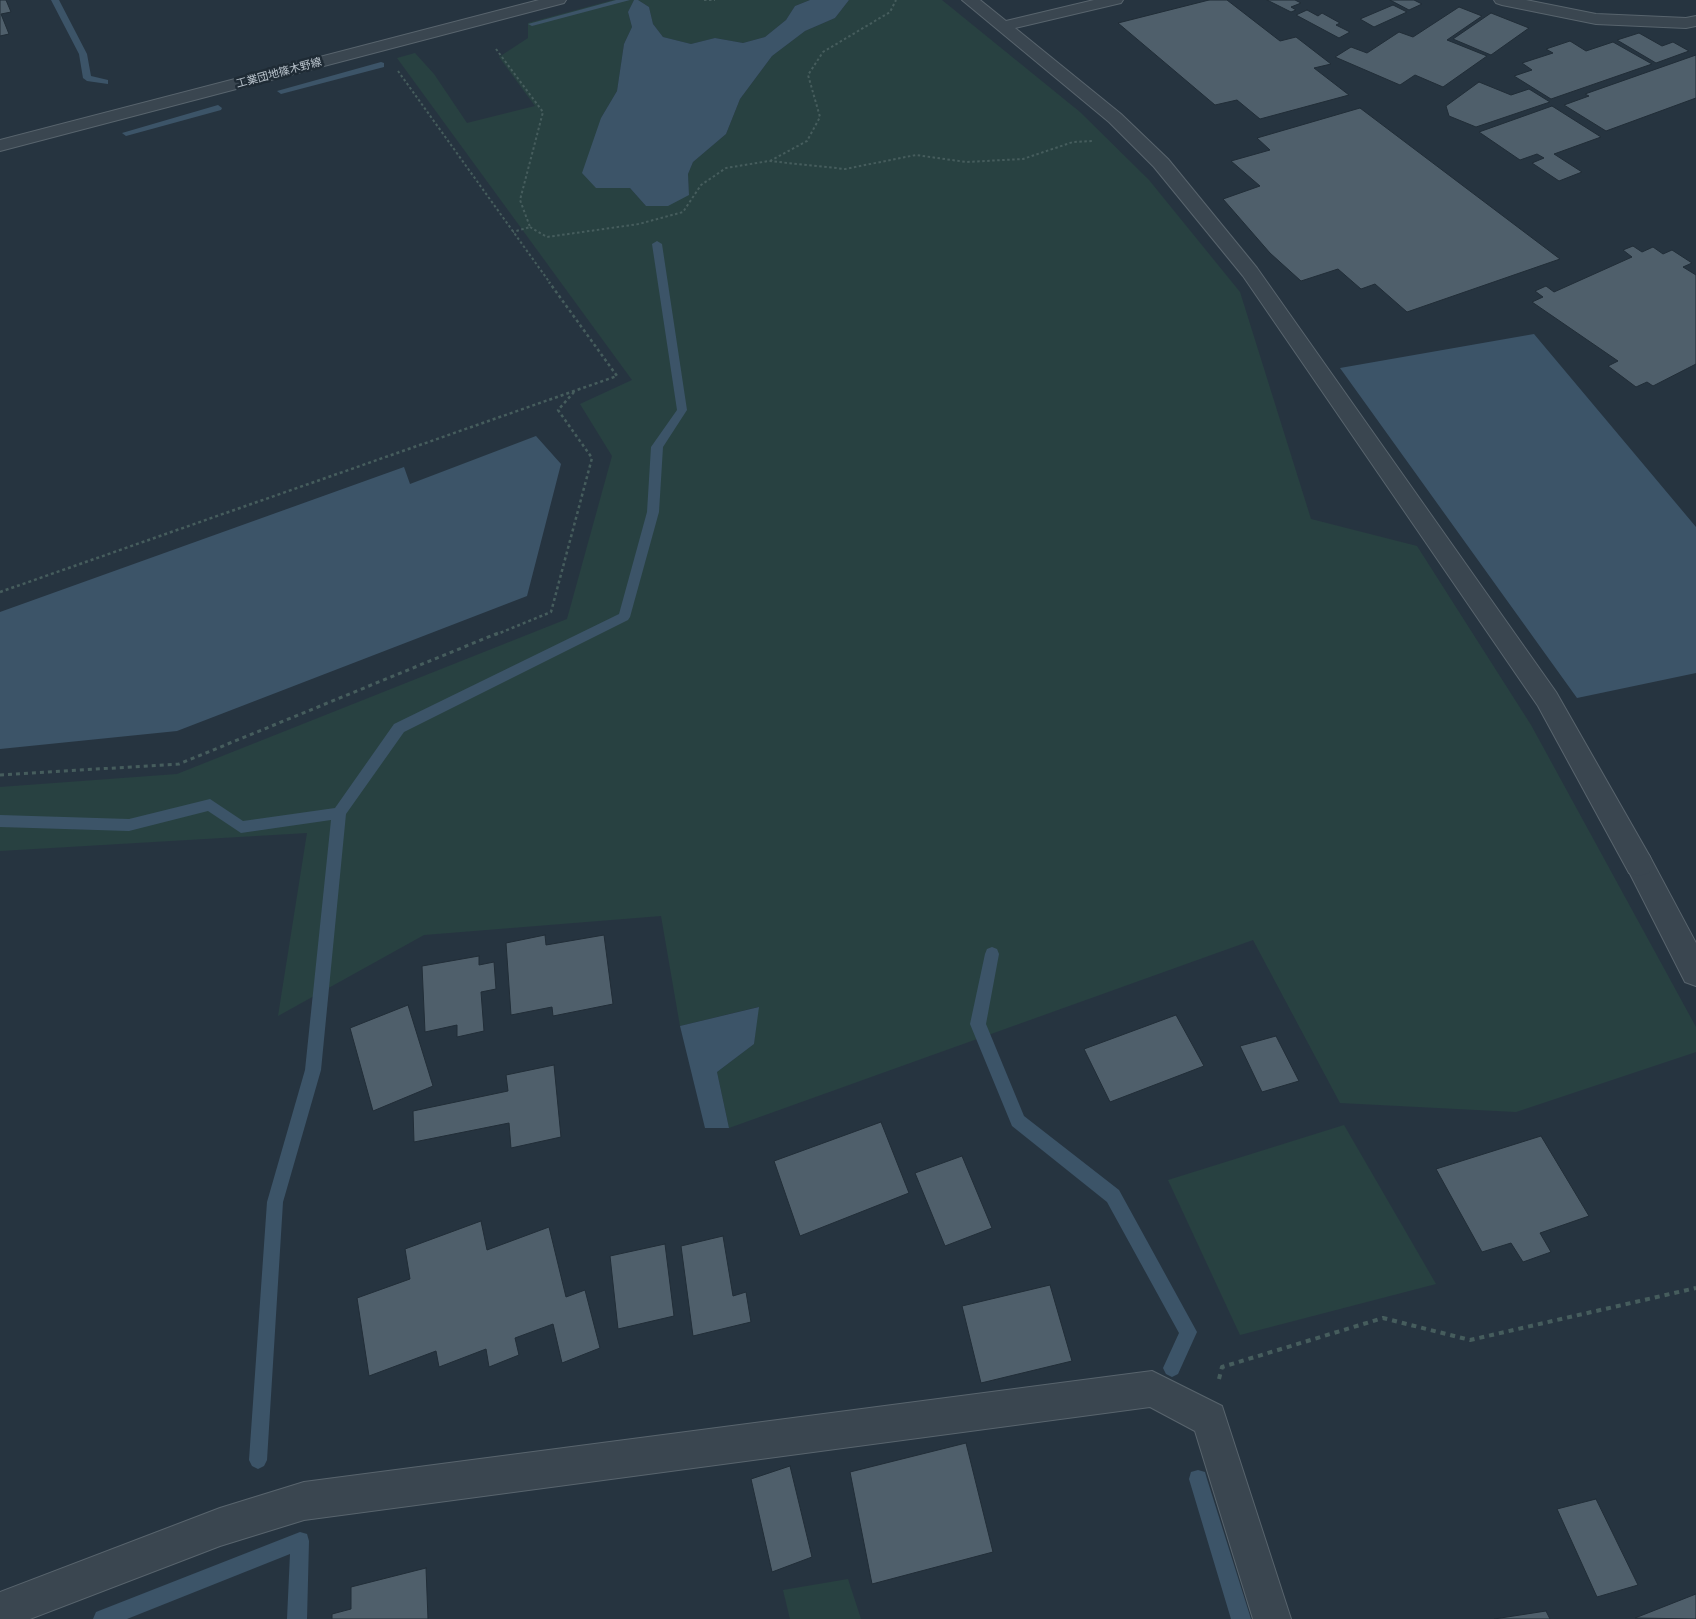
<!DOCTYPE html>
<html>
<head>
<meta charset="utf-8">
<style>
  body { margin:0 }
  canvas { display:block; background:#263440 }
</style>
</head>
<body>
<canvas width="1696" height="1619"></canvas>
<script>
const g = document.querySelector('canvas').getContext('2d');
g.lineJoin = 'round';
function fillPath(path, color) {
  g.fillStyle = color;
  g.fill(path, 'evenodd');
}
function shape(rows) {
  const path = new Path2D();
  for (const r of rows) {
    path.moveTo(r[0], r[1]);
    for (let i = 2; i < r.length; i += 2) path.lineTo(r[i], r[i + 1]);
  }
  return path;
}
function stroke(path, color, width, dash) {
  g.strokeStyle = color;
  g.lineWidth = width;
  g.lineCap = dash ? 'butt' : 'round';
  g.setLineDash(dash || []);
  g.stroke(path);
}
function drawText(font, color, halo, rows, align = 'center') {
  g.font = font + ' Raleway,"Noto Sans JP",sans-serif';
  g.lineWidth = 5;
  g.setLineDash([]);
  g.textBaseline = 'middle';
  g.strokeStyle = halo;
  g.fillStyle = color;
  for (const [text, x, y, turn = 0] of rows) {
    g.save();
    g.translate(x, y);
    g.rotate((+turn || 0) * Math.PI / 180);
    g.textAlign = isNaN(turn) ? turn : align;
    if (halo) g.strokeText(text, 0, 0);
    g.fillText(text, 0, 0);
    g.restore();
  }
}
fillPath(shape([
  [613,0,634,0,628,12,632,27,624,44,617,91,601,118,596,188,630,188,646,206,689,195,688,174,693,162,726,134,740,99,772,56,805,31,835,18,849,0,942,0,1080,112,1149,180,1240,292,1311,519,1417,546,1531,725,1696,1027,1696,1052,1516,1112,1340,1103,1253,940,729,1128,717,1072,754,1044,758,1007,680,1026,661,916,424,935,278,1016,307,833,0,851,0,787,177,774,567,619,612,456,580,404,632,380,397,58,415,53,434,74,467,123,535,106,499,57,528,38,528,23],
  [638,0,810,0,795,6,786,20,765,37,743,43,715,38,691,44,663,37,653,24,649,7],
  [1344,1125,1436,1284,1240,1335,1168,1180],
  [848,1579,861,1619,790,1619,783,1590]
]), '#284141');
fillPath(shape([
  [634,0,638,0,649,7,653,24,663,37,691,44,715,38,743,43,765,37,786,20,795,6,810,0,849,0,835,18,805,31,772,56,740,99,726,134,693,162,688,174,689,195,668,206,646,206,630,188,596,188,582,173,601,118,617,91,624,44,632,27,628,12],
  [1534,334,1696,527,1696,673,1577,698,1340,368],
  [536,436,561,464,527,596,177,731,0,749,0,612,404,467,410,484],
  [759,1007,754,1044,717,1072,729,1128,705,1128,680,1026]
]), '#3c5468');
fillPath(shape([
  [51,0,59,0,87,54,91,76,108,80,108,84,87,81,83,78,79,54,51,0],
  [616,0,630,0,532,26,528,24,616,0],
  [381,62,384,63,384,67,281,94,277,91,381,62],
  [218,105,222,108,221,110,126,136,122,133,218,105],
  [657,241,662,244,687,410,663,447,659,512,630,617,628,620,404,732,346,814,321,1070,283,1202,267,1460,264,1466,258,1469,252,1466,249,1460,267,1202,305,1070,331,820,241,833,208,811,129,831,0,827,0,815,129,819,210,799,243,821,335,808,394,724,619,614,647,512,651,447,677,410,652,244,657,241],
  [992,947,997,949,999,954,986,1024,1024,1116,1119,1190,1197,1332,1178,1374,1172,1377,1166,1374,1163,1368,1179,1333,1107,1202,1012,1126,970,1024,985,954,987,949,992,947],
  [1198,1470,1205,1472,1207,1479,1251,1619,1231,1619,1189,1479,1191,1472,1198,1470],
  [300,1532,307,1534,309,1541,307,1619,287,1619,290,1554,127,1619,93,1619,96,1612,300,1532]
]), '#3c5468');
const building = shape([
  [0,0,6,0,11,12,1,14,9,34,0,36,0,0],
  [1209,0,1227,0,1280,41,1296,37,1331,64,1314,68,1349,95,1260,119,1237,100,1215,105,1118,23,1209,0],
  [1267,0,1295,0,1301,3,1291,7,1296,10,1291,12,1267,0],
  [1390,0,1414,0,1422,4,1409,10,1390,0],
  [1393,5,1407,12,1374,27,1360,19,1393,5],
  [1459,7,1482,16,1447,40,1487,56,1443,87,1415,75,1400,85,1335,57,1351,47,1367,53,1399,32,1413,37,1459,7],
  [1307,10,1318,16,1322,13,1340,23,1336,25,1350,32,1339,38,1296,15,1307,10],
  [1491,13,1529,28,1491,55,1453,39,1491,13],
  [1639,33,1662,46,1673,42,1689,51,1656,63,1617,40,1639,33],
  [1570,41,1586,51,1613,42,1652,64,1551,99,1514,76,1532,70,1522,63,1553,53,1546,49,1570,41],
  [1696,55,1696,98,1606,131,1564,105,1589,96,1585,94,1696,55],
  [1479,82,1511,95,1529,89,1550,102,1476,127,1449,116,1446,106,1479,82],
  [1552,106,1601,137,1554,154,1582,172,1559,181,1532,163,1544,158,1537,154,1520,160,1479,132,1552,106],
  [1360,108,1560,259,1407,312,1375,284,1361,289,1338,269,1301,281,1270,253,1223,199,1260,186,1231,161,1270,150,1257,138,1360,108],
  [1633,246,1642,252,1653,247,1663,254,1672,250,1692,263,1683,267,1696,275,1696,364,1653,386,1647,382,1636,387,1608,366,1618,361,1532,302,1543,297,1535,291,1546,286,1554,292,1632,257,1623,250,1633,246],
  [545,935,546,945,604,935,613,1004,553,1016,552,1007,511,1015,506,943,545,935],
  [479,956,479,965,494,962,496,989,481,992,484,1031,457,1037,457,1025,425,1032,422,966,479,956],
  [408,1005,433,1086,373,1111,350,1028,408,1005],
  [1176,1015,1204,1066,1110,1102,1084,1049,1176,1015],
  [1276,1036,1299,1081,1262,1092,1240,1046,1276,1036],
  [554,1065,561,1137,511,1148,509,1123,414,1142,413,1111,508,1091,506,1075,554,1065],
  [881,1122,909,1193,800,1236,774,1161,881,1122],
  [1541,1136,1589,1216,1540,1233,1551,1252,1523,1262,1511,1243,1482,1252,1436,1169,1541,1136],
  [962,1156,992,1228,945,1246,915,1173,962,1156],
  [481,1221,487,1250,549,1227,566,1297,585,1290,600,1348,562,1363,553,1324,515,1338,519,1355,489,1367,486,1349,439,1367,436,1351,369,1376,357,1298,410,1279,405,1249,481,1221],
  [723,1236,733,1296,746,1292,751,1322,693,1336,681,1246,723,1236],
  [665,1244,674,1316,618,1329,610,1256,665,1244],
  [1050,1285,1072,1361,981,1383,962,1306,1050,1285],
  [966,1443,993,1552,872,1584,850,1472,966,1443],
  [790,1466,812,1557,772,1572,751,1479,790,1466],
  [1596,1499,1638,1585,1597,1597,1557,1509,1596,1499],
  [426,1568,428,1619,332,1619,332,1614,351,1609,351,1587,426,1568],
  [1696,1594,1696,1619,1635,1618,1696,1594],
  [1546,1611,1550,1619,1494,1619,1546,1611]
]);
fillPath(building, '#4f5f6b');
stroke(building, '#212d37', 1);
const minor = shape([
  [1494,0,1526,0,1596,14,1686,18,1696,16,1696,26,1686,28,1596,24,1502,5,1496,3,1494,0],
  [1639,852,1649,855,1696,943,1696,986,1685,982,1625,864,1629,855,1639,852],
  [1152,1371,1222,1406,1291,1619,1253,1619,1195,1431,1150,1407,304,1520,220,1546,30,1619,0,1619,0,1592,220,1508,304,1482,1152,1371]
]);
const tertiary = shape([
  [539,0,566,0,564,3,0,151,0,140,539,0],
  [962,0,980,0,1006,21,1094,0,1123,0,1121,3,1015,28,1121,114,1168,159,1257,268,1556,692,1649,855,1653,864,1649,873,1639,876,1629,873,1538,706,1243,276,1154,167,1109,122,962,0]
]);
stroke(minor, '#58646d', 2);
stroke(tertiary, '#58646d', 2);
stroke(shape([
  [704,0,715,0],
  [496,49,543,112,520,200,530,227,513,232],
  [398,71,550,283],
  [770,161,807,141,820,117,808,75,823,52,890,12,896,0],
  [530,227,547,237,639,224,683,212,701,185,726,168,769,161,845,169,916,155,966,162,1023,159,1073,142,1093,141]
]), '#465d5d', 2, [2.5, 2.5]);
stroke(shape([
  [0,592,617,376,549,282],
  [495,635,551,612,592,458,558,410,574,392]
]), '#465d5d', 2.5, [3, 3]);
stroke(shape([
  [0,775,179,764,498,633]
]), '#465d5d', 3, [4, 4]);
stroke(shape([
  [1219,1379,1222,1367,1383,1318,1470,1340,1696,1288]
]), '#465d5d', 4, [5, 5]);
fillPath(minor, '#3a4650');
fillPath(tertiary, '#3a4650');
drawText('11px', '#b7c1ca', '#1f2b35', [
  ["工業団地篠木野線",279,73,-15]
]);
</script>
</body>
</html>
